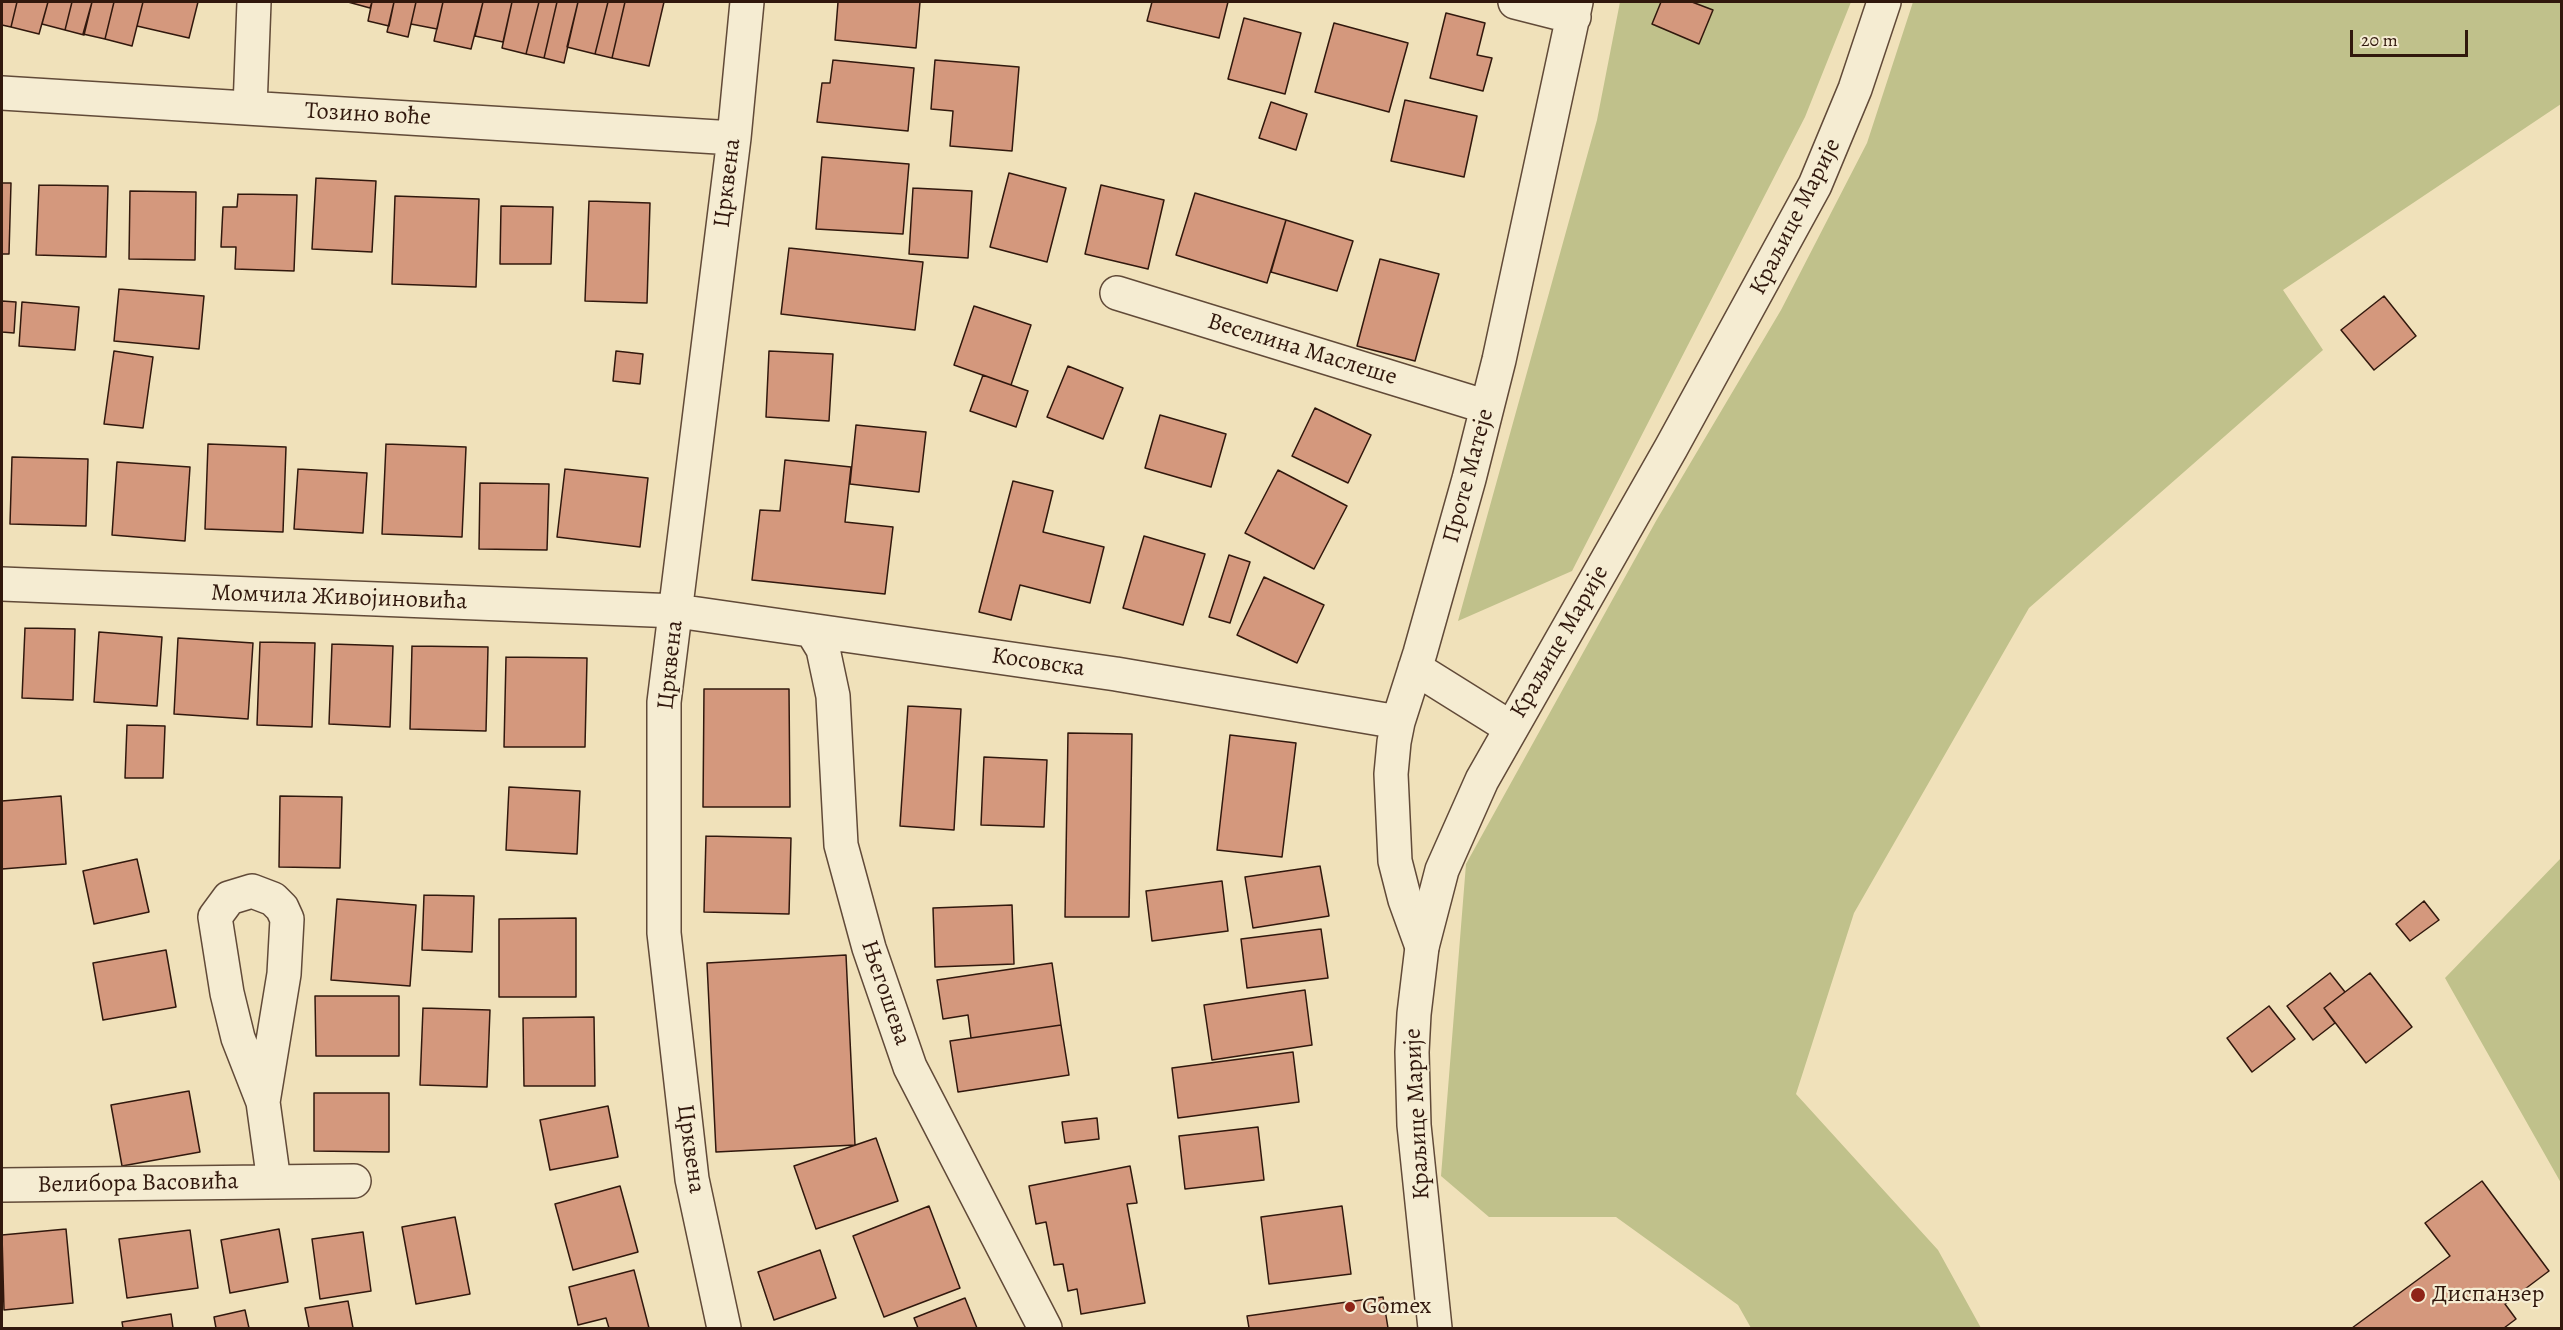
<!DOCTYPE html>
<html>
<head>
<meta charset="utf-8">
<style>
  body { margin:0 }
  #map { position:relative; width:2563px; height:1330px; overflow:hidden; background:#f0e1ba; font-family:Alegreya,serif }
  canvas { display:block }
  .frame { position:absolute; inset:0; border:3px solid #31180d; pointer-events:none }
  .scale { position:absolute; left:2350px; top:30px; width:118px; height:27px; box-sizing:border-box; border:3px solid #31180d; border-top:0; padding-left:8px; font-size:18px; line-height:21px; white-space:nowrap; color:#31180d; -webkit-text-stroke:4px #f5ecd2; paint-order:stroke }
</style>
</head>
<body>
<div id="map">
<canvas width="2563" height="1330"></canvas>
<div class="frame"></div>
<div class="scale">20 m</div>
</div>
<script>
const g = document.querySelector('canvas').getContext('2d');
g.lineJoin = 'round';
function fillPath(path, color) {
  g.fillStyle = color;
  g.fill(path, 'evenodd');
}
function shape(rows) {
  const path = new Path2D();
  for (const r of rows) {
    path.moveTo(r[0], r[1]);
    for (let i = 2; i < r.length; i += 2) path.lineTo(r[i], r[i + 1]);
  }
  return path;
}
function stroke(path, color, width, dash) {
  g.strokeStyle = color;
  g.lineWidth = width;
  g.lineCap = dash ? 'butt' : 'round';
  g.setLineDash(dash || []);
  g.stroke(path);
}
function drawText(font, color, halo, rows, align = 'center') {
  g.font = font + ' Alegreya,serif';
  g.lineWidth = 4.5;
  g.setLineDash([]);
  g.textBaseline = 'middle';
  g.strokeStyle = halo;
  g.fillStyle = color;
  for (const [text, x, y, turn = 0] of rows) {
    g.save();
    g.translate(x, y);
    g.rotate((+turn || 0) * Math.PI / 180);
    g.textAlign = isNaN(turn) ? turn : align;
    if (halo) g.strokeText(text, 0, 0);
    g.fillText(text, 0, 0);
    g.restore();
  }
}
fillPath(shape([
  [1620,2,1851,2,1805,117,1572,571,1458,621,1597,120],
  [1913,2,2561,2,2561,104,2283,290,2323,350,2029,608,1854,913,1796,1094,1938,1250,1981,1328,1751,1328,1738,1305,1616,1217,1489,1217,1441,1176,1466,864,1656,521,1781,310,1867,143],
  [2561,858,2561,1183,2445,978]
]), '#c0c18b');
const building = shape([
  [2,2,17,2,11,27,2,25,2,2],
  [17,2,48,2,39,34,11,27,17,2],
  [48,2,72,2,65,30,42,24,48,2],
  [72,2,92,2,84,35,65,30,72,2],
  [92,2,114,2,105,39,83,34,92,2],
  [114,2,143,2,132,46,105,39,114,2],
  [143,2,198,2,189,38,137,26,143,2],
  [348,2,372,2,370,8,348,2],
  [372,2,394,2,389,26,368,21,372,2],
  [394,2,416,2,408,37,387,32,394,2],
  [416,2,443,2,437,29,411,24,416,2],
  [443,2,483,2,471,49,434,41,443,2],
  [483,2,512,2,503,42,475,36,483,2],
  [512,2,539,2,526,54,502,48,512,2],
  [539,2,557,2,544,58,526,54,539,2],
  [557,2,578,2,564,63,544,58,557,2],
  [578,2,608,2,595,54,567,47,578,2],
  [608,2,625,2,612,58,595,54,608,2],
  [625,2,664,2,649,66,612,58,625,2],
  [838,2,920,2,916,48,835,40,838,2],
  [1152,2,1228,2,1219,38,1147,21,1152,2],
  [1661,2,1692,2,1713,10,1699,44,1652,24,1661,2],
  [1446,13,1485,23,1477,55,1492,58,1483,91,1430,78,1446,13],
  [1244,18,1301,33,1285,94,1228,79,1244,18],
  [1334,23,1408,43,1389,112,1315,92,1334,23],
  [833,60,914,68,908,131,817,122,822,83,830,83,833,60],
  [935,60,1019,67,1012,151,950,146,953,111,931,109,935,60],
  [1405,100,1477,116,1464,177,1391,161,1405,100],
  [1271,102,1307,114,1296,150,1259,138,1271,102],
  [822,157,909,164,903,234,816,229,822,157],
  [1009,173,1066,188,1047,262,990,247,1009,173],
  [316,178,376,181,372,252,312,249,316,178],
  [2,183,11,183,9,254,2,254,2,183],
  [39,185,108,186,106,257,36,255,39,185],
  [1101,185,1164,200,1148,269,1085,254,1101,185],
  [913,188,972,191,968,258,909,254,913,188],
  [130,191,196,192,195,260,129,259,130,191],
  [1195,193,1286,220,1267,283,1176,255,1195,193],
  [238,194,297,195,294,271,235,269,236,247,221,247,223,207,237,207,238,194],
  [395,196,479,199,476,287,392,284,395,196],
  [589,201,650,203,647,303,585,301,589,201],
  [501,206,553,207,551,264,500,264,501,206],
  [1286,220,1353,241,1337,291,1271,272,1286,220],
  [789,248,923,262,915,330,781,314,789,248],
  [1380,259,1439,274,1415,361,1357,346,1380,259],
  [119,289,204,296,199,349,114,341,119,289],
  [2384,296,2416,336,2374,370,2341,330,2384,296],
  [2,301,16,302,14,333,2,332,2,301],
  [22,302,79,307,75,350,19,346,22,302],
  [974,306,1031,325,1011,385,954,365,974,306],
  [114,351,153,357,143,428,104,424,114,351],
  [616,351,643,354,640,384,613,381,616,351],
  [769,351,833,354,829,421,766,417,769,351],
  [1068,366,1123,388,1103,439,1047,417,1068,366],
  [983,375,1028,391,1016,427,970,411,983,375],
  [1315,408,1371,435,1348,483,1292,456,1315,408],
  [1160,415,1226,434,1211,487,1145,468,1160,415],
  [856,425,926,432,919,492,850,484,856,425],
  [208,444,286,447,283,532,205,529,208,444],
  [386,444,466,447,462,537,382,534,386,444],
  [12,457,88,459,86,526,10,524,12,457],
  [785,460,851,467,845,522,893,527,885,594,752,580,760,510,780,511,785,460],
  [117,462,190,467,185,541,112,535,117,462],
  [298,469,367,473,363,533,294,529,298,469],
  [565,469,648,478,640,547,557,537,565,469],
  [1278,470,1347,506,1314,569,1245,533,1278,470],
  [1013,481,1053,491,1043,532,1104,547,1090,603,1020,585,1011,620,979,612,1013,481],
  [480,483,549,484,547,550,479,549,480,483],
  [1144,536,1205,554,1183,625,1123,608,1144,536],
  [1229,555,1250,562,1230,623,1209,617,1229,555],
  [1264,577,1324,605,1297,663,1237,635,1264,577],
  [25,628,75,629,73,700,22,698,25,628],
  [99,632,162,637,157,706,94,702,99,632],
  [178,638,253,643,248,719,174,714,178,638],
  [260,642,315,643,312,727,257,725,260,642],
  [332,644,393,646,390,727,329,724,332,644],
  [412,646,488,647,486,731,410,729,412,646],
  [506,657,587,658,585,747,504,747,506,657],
  [704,689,789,689,790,807,703,807,704,689],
  [908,706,961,709,954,830,900,826,908,706],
  [127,725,165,726,163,778,125,778,127,725],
  [1068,733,1132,734,1129,917,1065,917,1068,733],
  [1230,735,1296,743,1282,857,1217,850,1230,735],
  [984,757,1047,760,1044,827,981,825,984,757],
  [509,787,580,791,577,854,506,850,509,787],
  [61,796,66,864,2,869,2,801,61,796],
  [280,796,342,797,340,868,279,867,280,796],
  [706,836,791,838,789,914,704,912,706,836],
  [137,859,149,912,94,924,83,871,137,859],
  [1320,866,1329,916,1253,928,1245,877,1320,866],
  [1222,881,1228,931,1152,941,1146,891,1222,881],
  [424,895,474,896,472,952,422,950,424,895],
  [337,899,416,905,410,986,331,980,337,899],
  [2424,901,2439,920,2410,941,2396,924,2424,901],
  [1012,905,1014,964,935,967,933,908,1012,905],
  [576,918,576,997,499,997,499,919,576,918],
  [1321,929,1328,978,1247,988,1241,939,1321,929],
  [166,950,176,1007,103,1020,93,963,166,950],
  [846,955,855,1145,716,1152,707,963,846,955],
  [1052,963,1061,1025,971,1038,968,1015,943,1019,937,980,1052,963],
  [2330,973,2345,992,2324,1008,2335,1023,2313,1040,2287,1006,2330,973],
  [2370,973,2412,1027,2366,1063,2324,1008,2370,973],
  [1305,990,1312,1045,1212,1060,1204,1005,1305,990],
  [315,996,399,996,399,1056,316,1056,315,996],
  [2269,1006,2295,1039,2252,1072,2227,1038,2269,1006],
  [423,1008,490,1010,487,1087,420,1085,423,1008],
  [594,1017,595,1086,524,1086,523,1018,594,1017],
  [1061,1025,1069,1075,958,1092,950,1041,1061,1025],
  [1293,1052,1299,1102,1178,1118,1172,1068,1293,1052],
  [189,1091,200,1152,122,1166,111,1105,189,1091],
  [314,1093,389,1093,389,1152,314,1151,314,1093],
  [608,1106,618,1157,550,1170,540,1120,608,1106],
  [1097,1118,1099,1139,1065,1143,1062,1122,1097,1118],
  [1258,1127,1264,1180,1185,1189,1179,1136,1258,1127],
  [876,1138,898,1201,816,1229,794,1166,876,1138],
  [1130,1166,1137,1203,1127,1204,1145,1303,1081,1314,1077,1289,1068,1291,1063,1264,1054,1265,1046,1222,1036,1224,1029,1186,1130,1166],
  [2482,1181,2549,1271,2505,1304,2516,1319,2504,1328,2352,1328,2450,1256,2425,1223,2482,1181],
  [620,1186,638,1252,573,1270,555,1204,620,1186],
  [929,1206,960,1288,884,1317,853,1236,929,1206],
  [1342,1206,1351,1274,1269,1284,1261,1217,1342,1206],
  [455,1217,470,1294,416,1304,402,1227,455,1217],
  [66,1229,73,1303,4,1310,2,1235,66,1229],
  [279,1229,288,1282,230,1293,221,1240,279,1229],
  [190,1230,198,1288,127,1298,119,1239,190,1230],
  [363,1232,371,1291,320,1299,312,1239,363,1232],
  [820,1250,836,1298,774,1320,758,1272,820,1250],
  [634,1270,649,1328,609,1328,606,1318,578,1325,569,1287,634,1270],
  [1383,1297,1388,1328,1249,1328,1247,1316,1383,1297],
  [965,1298,977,1328,918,1328,914,1318,965,1298],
  [348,1301,353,1328,309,1328,305,1308,348,1301],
  [245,1310,249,1328,216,1328,214,1317,245,1310],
  [171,1314,173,1328,123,1328,122,1322,171,1314]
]);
fillPath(building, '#d4987d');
stroke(building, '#31180d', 1.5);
const minor = shape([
  [1515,2,1574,17],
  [2,93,734,138],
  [250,108,254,2],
  [1117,293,1487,407],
  [2,584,677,611,1116,674,1398,722],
  [812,631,823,649,833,696,841,845,869,948,910,1067,1045,1328],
  [1415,668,1511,728],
  [1422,947,1405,900,1395,861,1391,774,1394,742,1398,722,1420,653,1469,479,1499,360,1576,2],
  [263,1102,284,974,287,919,282,908,273,899,252,891,229,898,215,917,227,993,238,1038,263,1102,274,1182],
  [2,1185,354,1181],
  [724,1328,692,1179,664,933,664,702,734,138,747,2]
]);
const tertiary = shape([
  [1435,1328,1414,1125,1412,1052,1414,1014,1422,947,1442,870,1482,780,1671,448,1815,185,1855,89,1884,2]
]);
stroke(minor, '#614a38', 36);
stroke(tertiary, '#614a38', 36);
stroke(minor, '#f5ecd2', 33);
stroke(tertiary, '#f5ecd2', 33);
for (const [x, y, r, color] of [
  [2418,1295,8,"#8f2418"],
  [1350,1307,6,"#8f2418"]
]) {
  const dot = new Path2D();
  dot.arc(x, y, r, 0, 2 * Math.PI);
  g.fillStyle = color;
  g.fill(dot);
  stroke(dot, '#f5ecd2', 2);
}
drawText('24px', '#31180d', '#f5ecd2', [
  ["Тозино воће",368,115,3],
  ["Црквена",728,183,-83],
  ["Краљице Марије",1796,217,-63],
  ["Веселина Маслеше",1302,350,17],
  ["Проте Матеје",1469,476,-75],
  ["Момчила Живојиновића",339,598,2],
  ["Краљице Марије",1560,642,-60],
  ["Косовска",1038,663,8],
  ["Црквена",671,665,-84],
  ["Његошева",885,993,71],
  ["Краљице Марије",1418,1114,-93],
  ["Црквена",690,1149,82],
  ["Велибора Васовића",138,1184,-1]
]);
drawText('24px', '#31180d', '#f5ecd2', [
  ["Диспанзер",2432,1295],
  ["Gomex",1362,1307]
], 'left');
</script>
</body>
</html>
